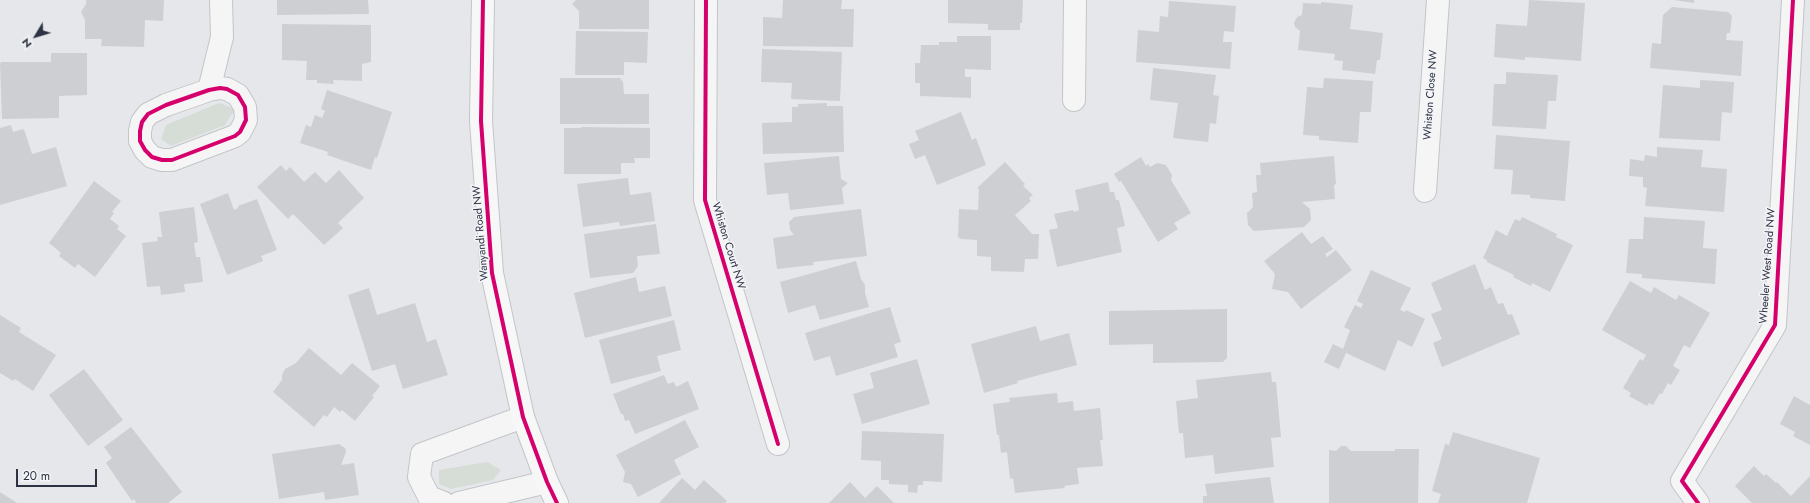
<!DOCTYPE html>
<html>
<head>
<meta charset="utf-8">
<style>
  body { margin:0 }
  #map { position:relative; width:1810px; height:503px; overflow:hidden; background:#e5e7ea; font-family:Jost,sans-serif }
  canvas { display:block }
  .north { position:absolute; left:16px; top:16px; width:40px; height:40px; -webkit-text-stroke:3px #f4f5f8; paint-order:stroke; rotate:232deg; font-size:11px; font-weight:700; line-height:16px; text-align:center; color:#2d3242 }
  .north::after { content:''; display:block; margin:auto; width:14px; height:18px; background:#2d3242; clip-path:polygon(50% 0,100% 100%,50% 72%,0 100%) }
  .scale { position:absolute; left:16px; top:469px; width:81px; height:18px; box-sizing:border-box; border:2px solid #2d3242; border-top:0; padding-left:5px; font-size:12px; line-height:14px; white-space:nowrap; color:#2d3242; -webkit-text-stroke:3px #f4f5f8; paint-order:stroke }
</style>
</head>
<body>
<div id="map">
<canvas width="1810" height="503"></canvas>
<div class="north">N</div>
<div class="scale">20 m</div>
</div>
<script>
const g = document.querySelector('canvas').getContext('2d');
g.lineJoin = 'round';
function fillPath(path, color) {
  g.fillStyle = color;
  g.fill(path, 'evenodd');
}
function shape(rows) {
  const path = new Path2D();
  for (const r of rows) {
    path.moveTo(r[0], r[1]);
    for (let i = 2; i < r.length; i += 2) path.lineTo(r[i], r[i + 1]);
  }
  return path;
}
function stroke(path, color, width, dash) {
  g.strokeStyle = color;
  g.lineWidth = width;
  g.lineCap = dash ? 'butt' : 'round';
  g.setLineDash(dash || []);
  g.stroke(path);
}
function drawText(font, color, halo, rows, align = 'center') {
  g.font = font + ' Jost,sans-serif';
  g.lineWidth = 3;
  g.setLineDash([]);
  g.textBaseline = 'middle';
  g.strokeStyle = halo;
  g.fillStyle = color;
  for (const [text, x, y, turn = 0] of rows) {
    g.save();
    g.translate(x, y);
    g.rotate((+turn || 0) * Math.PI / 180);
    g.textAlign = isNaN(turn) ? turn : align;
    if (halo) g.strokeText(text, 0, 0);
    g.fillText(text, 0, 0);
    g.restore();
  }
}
fillPath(shape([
  [219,103,235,109,225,125,171,146,161,139,166,125],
  [487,462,501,470,493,480,451,489,439,484,439,470]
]), '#d5ddd6');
fillPath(shape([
  [86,0,164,0,163,21,145,20,144,47,101,46,102,39,85,39,85,20,81,12,86,4],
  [277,0,368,0,369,14,277,15],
  [576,0,649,0,649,29,579,29,579,11,572,4],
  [783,0,842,0,841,9,854,9,853,47,763,46,763,17,782,18],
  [948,0,1023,0,1022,23,1020,23,1020,30,988,30,988,24,948,23],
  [1529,0,1585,3,1581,61,1525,57,1525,60,1494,57,1496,24,1527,26],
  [1674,0,1694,0,1694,3],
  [1169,1,1236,6,1234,32,1224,31,1223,42,1232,42,1230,69,1136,62,1138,30,1159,32,1160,16,1168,17],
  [1321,2,1353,5,1350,29,1383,33,1380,60,1377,60,1375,74,1342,70,1343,61,1334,60,1335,54,1298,50,1300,31,1295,27,1294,23,1297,17,1302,15,1303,3,1321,4],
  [1672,7,1728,12,1732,16,1730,33,1727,33,1726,40,1743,41,1741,76,1650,68,1652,43,1661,44,1663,15],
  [282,24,371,25,371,62,362,64,362,81,333,80,334,84,317,83,317,80,306,80,307,61,282,60],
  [576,31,648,32,647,63,624,62,624,75,575,75],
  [957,36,991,36,991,70,965,69,965,77,971,77,971,98,920,96,920,83,915,83,915,63,920,63,921,45,939,45,939,42,957,42],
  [762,49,842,52,840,101,791,99,792,83,761,82],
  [51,53,87,53,87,95,59,96,59,118,2,119,0,64,1,62,51,62],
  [1153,68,1216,75,1213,95,1219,96,1216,124,1210,123,1208,142,1173,138,1178,103,1150,100],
  [1506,72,1558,75,1556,101,1548,101,1546,129,1492,126,1494,84,1506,84],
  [560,78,620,78,623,82,624,94,649,94,649,124,560,124],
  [1324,78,1373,81,1371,112,1360,112,1358,143,1319,140,1319,136,1303,135,1307,87,1323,88],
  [1700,80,1734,82,1732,113,1722,112,1720,141,1659,138,1663,85,1700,88],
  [327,90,392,112,377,158,375,157,371,170,327,155,328,152,300,143,306,125,311,127,315,115,322,118,325,111,321,109],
  [827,103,827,106,843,106,844,152,763,154,762,123,792,122,792,107,798,107,798,104],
  [961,112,972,140,976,138,986,165,937,185,925,155,915,159,909,144,919,140,915,131],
  [11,125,13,132,23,129,25,132,32,154,56,147,67,186,0,205,0,128],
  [581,127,650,128,650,158,634,158,635,163,621,163,621,174,564,174,564,128,581,128],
  [1496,135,1570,141,1565,201,1530,198,1530,195,1511,194,1513,170,1494,169],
  [1657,147,1703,150,1701,167,1727,169,1724,212,1645,206,1647,188,1643,187,1643,177,1629,176,1630,159,1644,161,1645,155,1657,157],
  [839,156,841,179,848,183,842,188,844,204,790,210,788,193,767,195,764,163],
  [1334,156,1336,184,1334,185,1335,199,1302,202,1310,209,1311,220,1304,227,1254,231,1248,225,1247,213,1253,207,1252,193,1257,192,1256,175,1261,175,1260,163],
  [1141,157,1146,166,1148,164,1150,167,1157,163,1166,165,1172,175,1171,180,1191,213,1174,223,1178,229,1158,242,1121,181,1119,182,1114,174],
  [1005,162,1025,184,1023,186,1033,195,1029,198,1031,201,1015,215,1032,234,1039,234,1038,259,1025,259,1024,272,991,271,991,257,977,256,977,240,961,239,958,237,959,209,978,210,979,189,977,188],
  [281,165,286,171,290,167,304,182,315,172,326,183,339,170,364,198,338,223,343,228,324,245,293,214,288,219,257,187],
  [628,178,630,195,651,192,655,221,620,226,619,222,583,227,577,184],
  [94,181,121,201,112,212,114,213,110,219,119,226,117,229,126,236,95,277,78,264,75,268,59,256,61,253,49,243],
  [1108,182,1110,192,1114,192,1116,200,1119,200,1125,226,1117,228,1122,252,1057,267,1049,230,1058,228,1054,214,1073,210,1074,212,1079,210,1075,190],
  [228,193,234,210,238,208,238,206,257,199,277,250,261,256,263,261,227,275,200,204],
  [194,207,198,242,194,243,196,257,200,257,203,282,184,284,185,292,161,295,160,286,147,287,142,243,158,241,157,237,162,237,159,212],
  [861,209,867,256,813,262,814,265,777,269,773,238,794,235,790,230,789,222,794,217],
  [1522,217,1557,234,1556,237,1573,245,1550,292,1532,283,1531,286,1513,277,1514,275,1487,262,1487,260,1483,258,1496,230,1507,236,1515,219,1520,221],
  [1644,217,1705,221,1703,248,1717,249,1715,284,1642,278,1642,274,1626,273,1629,239,1643,239],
  [656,224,660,254,637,256,638,266,633,273,590,278,584,234],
  [1302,232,1311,244,1323,236,1333,249,1325,254,1327,257,1336,250,1352,270,1301,309,1288,292,1272,289,1275,274,1264,261],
  [856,261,861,279,865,285,865,293,869,307,820,320,815,305,788,313,780,282],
  [1475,264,1485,290,1491,287,1498,304,1503,303,1508,315,1512,314,1520,334,1442,367,1433,343,1442,339,1431,314,1442,310,1431,283],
  [1371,270,1411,288,1400,310,1405,312,1406,310,1425,319,1412,347,1398,340,1385,371,1346,353,1339,369,1324,362,1333,344,1343,349,1350,330,1344,327,1355,305,1361,308,1363,304,1357,301],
  [636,277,639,292,665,286,672,316,585,338,574,293],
  [1630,281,1651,293,1654,287,1676,300,1679,295,1710,313,1690,348,1684,345,1673,366,1680,370,1671,385,1668,383,1662,394,1660,393,1653,405,1649,403,1647,406,1629,396,1631,393,1623,388,1640,359,1643,361,1646,355,1602,330],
  [369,288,377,315,415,303,427,342,436,339,448,375,403,389,395,364,372,371,348,295],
  [890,307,901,342,894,344,898,357,836,376,830,356,814,361,805,333],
  [1227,309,1227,358,1223,362,1153,363,1153,344,1109,345,1109,311],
  [0,315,21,328,19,332,56,355,33,391,15,379,13,381,0,373],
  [674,320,681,350,657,356,661,371,611,384,599,340],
  [1036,326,1040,341,1069,333,1077,365,1017,381,1018,383,984,393,971,344],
  [309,348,341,375,352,363,380,386,372,396,374,397,355,421,342,410,340,412,334,407,327,417,324,415,314,427,273,392,282,380,282,375,285,369,296,363],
  [917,359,930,404,862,424,853,394,874,388,870,373],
  [84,369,123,420,88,446,49,395],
  [1271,372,1272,382,1276,382,1281,437,1271,438,1274,467,1215,474,1213,455,1185,458,1183,433,1179,433,1176,401,1198,398,1196,380],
  [664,375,668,384,674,382,676,387,688,381,699,409,635,434,629,420,625,421,623,414,621,414,613,394],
  [1057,393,1058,403,1073,401,1074,411,1100,408,1103,440,1100,440,1103,466,1077,468,1079,484,1064,486,1065,488,1015,493,1013,478,1010,479,1007,452,1001,453,999,435,997,435,993,404,1010,402,1009,398],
  [1794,396,1810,405,1810,445,1793,436,1795,432,1780,424],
  [685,420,699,447,674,460,681,474,638,497,631,484,623,482,625,472,616,455],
  [131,427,182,492,168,503,136,503,134,499,132,501,106,463,112,458,104,447],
  [862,431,944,434,942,482,923,481,923,485,918,485,917,493,908,492,908,485,889,484,889,480,881,480,881,461,861,460],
  [1453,432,1540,458,1527,503,1438,503,1441,494,1432,491,1445,444,1449,445],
  [339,444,345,448,346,452,341,465,354,463,359,495,325,500,324,492,279,499,272,454],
  [1346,446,1351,451,1395,451,1395,449,1419,449,1418,503,1329,503,1329,450,1336,451,1341,446],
  [1754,466,1764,476,1766,474,1776,483,1777,482,1791,496,1810,476,1810,503,1752,503,1735,486],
  [1270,477,1274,503,1203,503,1203,496,1207,496,1205,484],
  [682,478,695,490,704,480,727,501,725,503,659,503],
  [850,482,865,498,877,486,894,503,829,503],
  [0,492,17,503,0,503]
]), '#cecfd2');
const street = shape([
  [706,0,705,200,778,444],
  [220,88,227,89,238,95,245,107,246,120,240,132,235,136,172,160,162,160,152,157,145,150,140,141,140,131,142,122,148,114,166,105,209,90,220,88],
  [209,90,222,37,221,0],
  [1074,100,1075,0],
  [1425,191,1438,0],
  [444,503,429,497,419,477,422,454,523,417],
  [459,503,547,482],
  [1698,503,1682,481,1775,325,1793,0]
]);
const secondary = shape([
  [483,0,481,121,492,273,523,417,547,482,557,503]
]);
stroke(street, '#c3c5c8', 24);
stroke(secondary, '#c3c5c8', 24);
stroke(street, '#f5f5f6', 22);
stroke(secondary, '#f7f7f8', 22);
stroke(shape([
  [483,0,481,121,492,273,523,417,547,482,557,503],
  [706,0,705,200,778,444],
  [220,88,227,89,238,95,245,107,246,120,240,132,235,136,172,160,162,160,152,157,145,150,140,141,140,131,142,122,148,114,166,105,209,90,220,88],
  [1698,503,1682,481,1775,325,1793,0]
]), '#d6006c', 4);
drawText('11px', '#2d3242', '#f4f5f8', [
  ["Whiston Close NW",1431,95,-86],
  ["Wanyandi Road NW",481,233,-95],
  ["Whiston Court NW",728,246,73],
  ["Wheeler West Road NW",1768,266,-86]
]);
</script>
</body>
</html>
